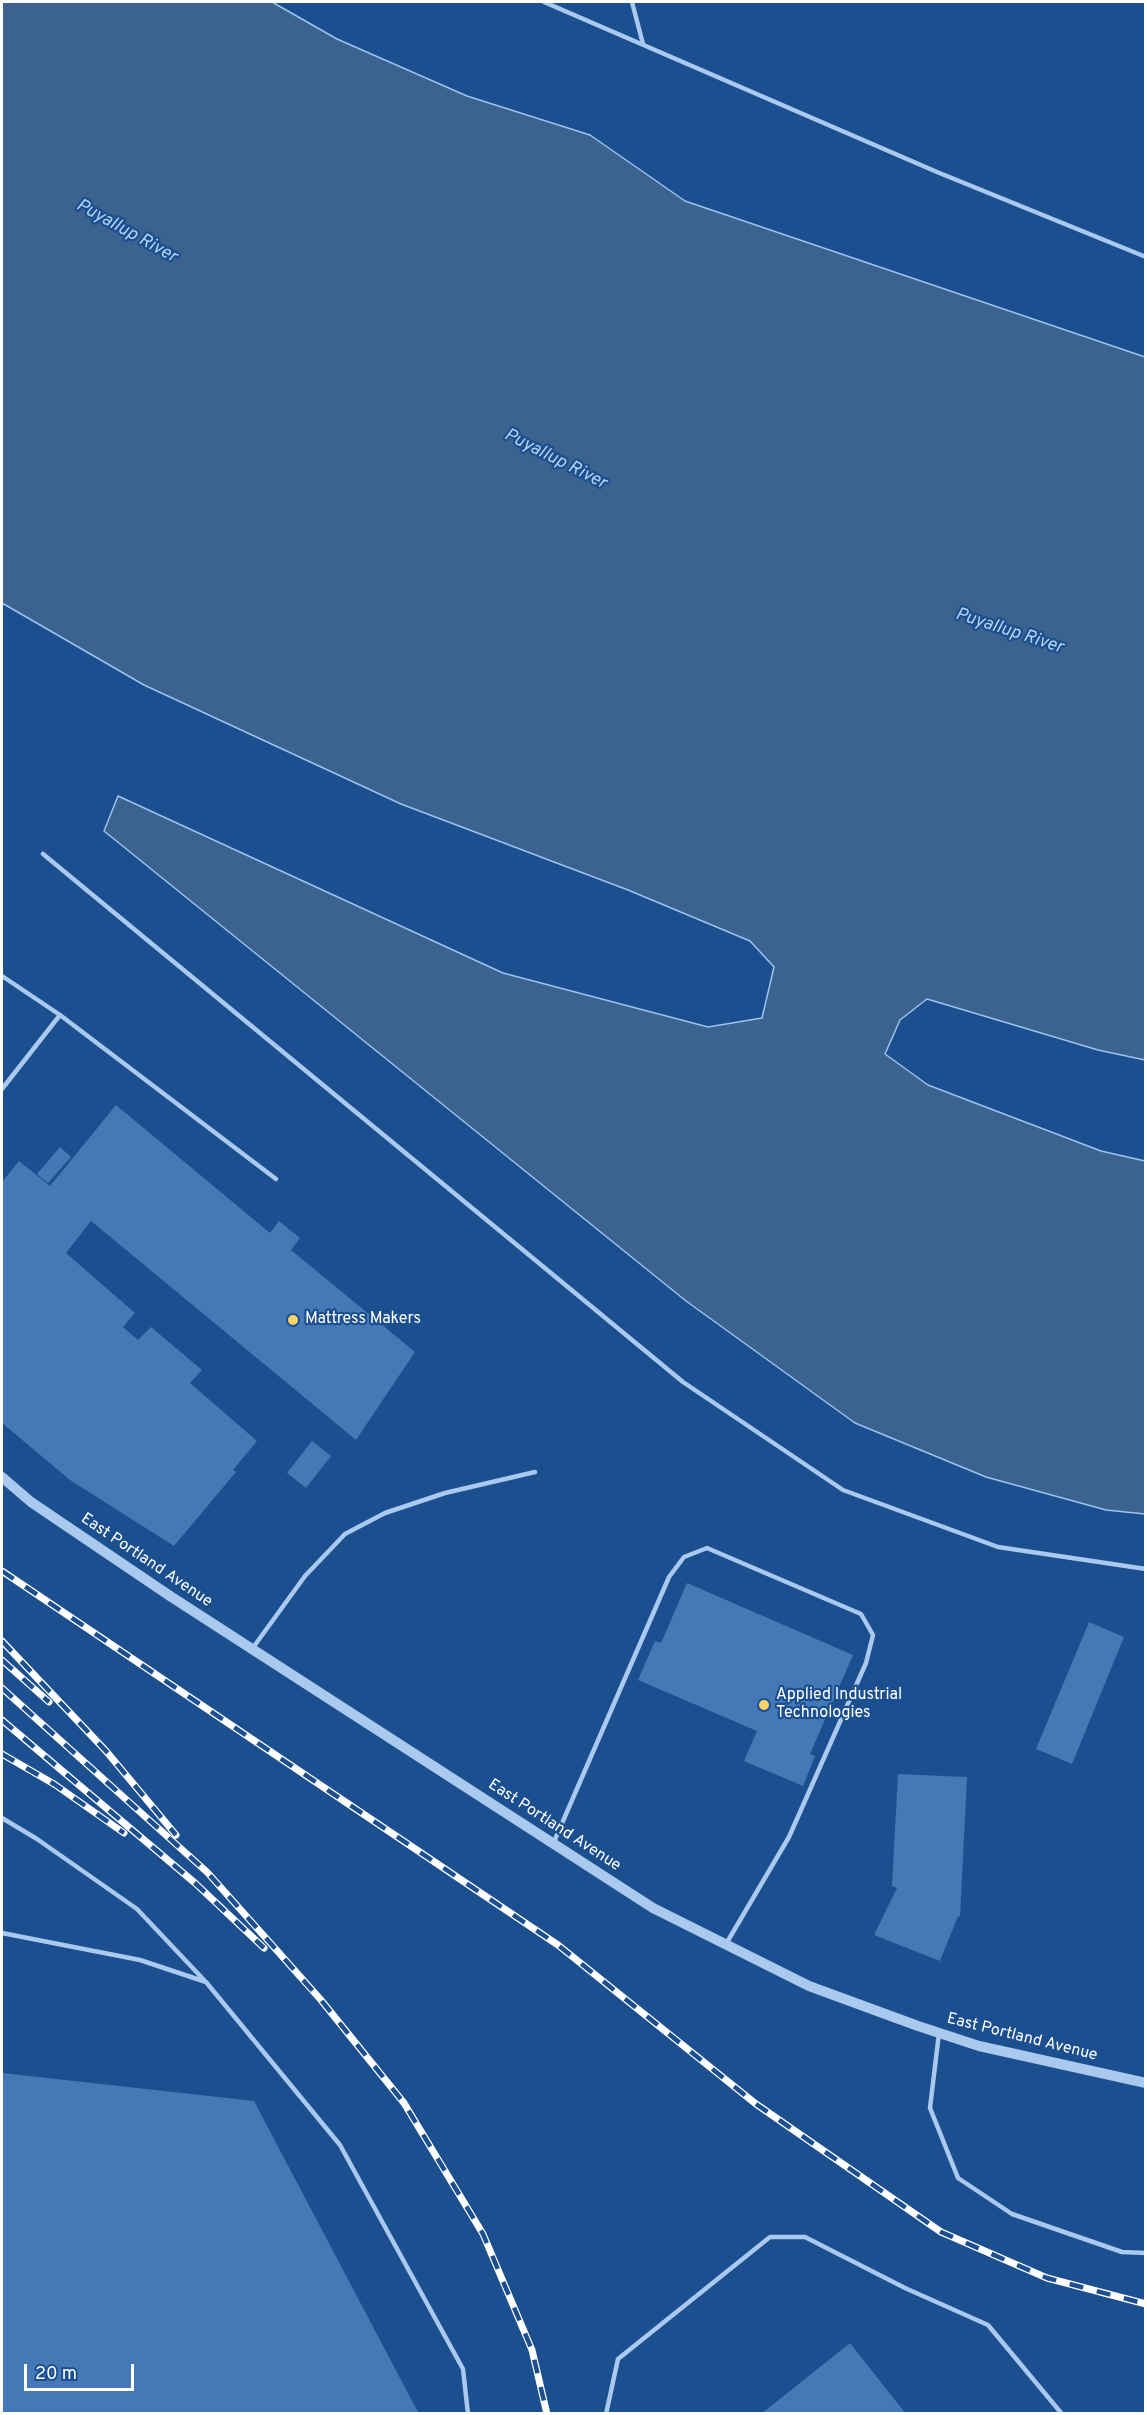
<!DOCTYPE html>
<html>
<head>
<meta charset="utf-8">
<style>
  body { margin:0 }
  #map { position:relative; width:1147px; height:2415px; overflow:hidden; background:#1b4f8f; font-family:Overpass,sans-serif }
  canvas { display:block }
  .frame { position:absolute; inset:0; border:3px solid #fff; pointer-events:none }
  .scale { position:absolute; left:24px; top:2364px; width:110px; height:27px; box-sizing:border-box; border:3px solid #fff; border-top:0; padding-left:8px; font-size:18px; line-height:21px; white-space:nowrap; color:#fff; -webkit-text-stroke:4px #1b4f8f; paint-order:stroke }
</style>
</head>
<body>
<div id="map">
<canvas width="1147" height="2415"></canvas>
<div class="frame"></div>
<div class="scale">20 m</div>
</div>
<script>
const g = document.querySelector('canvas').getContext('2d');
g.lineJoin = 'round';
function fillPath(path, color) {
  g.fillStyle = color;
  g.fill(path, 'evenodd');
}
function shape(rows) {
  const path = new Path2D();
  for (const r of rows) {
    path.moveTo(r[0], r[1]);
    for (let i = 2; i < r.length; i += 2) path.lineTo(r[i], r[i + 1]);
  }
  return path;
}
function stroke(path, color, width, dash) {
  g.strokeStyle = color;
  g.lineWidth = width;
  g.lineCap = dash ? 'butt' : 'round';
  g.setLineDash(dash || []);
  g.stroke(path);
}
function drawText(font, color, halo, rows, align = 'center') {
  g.font = font + ' Overpass,sans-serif';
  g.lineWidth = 4.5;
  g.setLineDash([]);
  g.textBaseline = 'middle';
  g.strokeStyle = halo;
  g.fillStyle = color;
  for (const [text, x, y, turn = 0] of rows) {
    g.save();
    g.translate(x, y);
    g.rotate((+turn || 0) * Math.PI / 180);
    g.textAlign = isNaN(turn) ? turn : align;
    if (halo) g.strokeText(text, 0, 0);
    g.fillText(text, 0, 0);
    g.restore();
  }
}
const water = shape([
  [2,2,272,2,337,39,467,96,590,135,685,201,1145,357,1145,1060,1098,1050,927,999,900,1020,885,1054,928,1085,1101,1151,1145,1161,1145,1514,1106,1510,986,1477,855,1423,686,1301,104,831,118,796,503,973,708,1027,762,1018,774,967,750,941,628,890,401,804,144,685,2,603,2,2]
]);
fillPath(water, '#3c6290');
stroke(water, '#9cc4f0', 1.5);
fillPath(shape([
  [116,1105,270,1233,279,1221,300,1238,291,1250,415,1352,356,1440,91,1221,66,1253,135,1313,123,1327,138,1340,151,1327,202,1370,190,1383,257,1441,233,1470,236,1472,174,1546,70,1480,2,1423,2,1182,19,1161,50,1186],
  [60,1147,71,1157,48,1183,37,1174],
  [312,1441,331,1456,306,1488,287,1473],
  [687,1583,853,1655,810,1754,815,1756,803,1786,744,1761,757,1731,638,1680,655,1641,661,1643],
  [1089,1622,1124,1637,1072,1764,1036,1749],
  [898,1774,967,1777,960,1917,958,1916,940,1961,874,1935,897,1888,892,1886],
  [2,2073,254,2101,419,2414,2,2414],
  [850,2343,906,2414,761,2414]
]), '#4478b7');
stroke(shape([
  [544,2,937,172,1146,257],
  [632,2,643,44],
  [43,854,683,1382,843,1490,998,1547,1146,1569],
  [2,976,60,1015,276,1179],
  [2,1089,60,1015],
  [252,1649,305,1576,345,1534,385,1513,445,1493,535,1472],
  [2,1818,37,1839,137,1909,204,1980],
  [553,1844,669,1577,684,1557,707,1548,861,1614,873,1635,866,1663,789,1837,726,1944],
  [2,1933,140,1960,206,1982,340,2145,463,2369,468,2414],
  [939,2033,930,2108,958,2178,1012,2214,1122,2252,1146,2253],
  [606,2414,618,2359,770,2237,805,2237,905,2288,988,2325,1062,2414]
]), '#a9c9ee', 4.5);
stroke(shape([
  [2,1477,31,1502,170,1596,653,1908,809,1986,918,2026,979,2046,1146,2083]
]), '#a9c9ee', 10);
const rail = shape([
  [2,1571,558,1945,756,2104,941,2232,1047,2278,1146,2304],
  [2,1641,106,1751,176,1835],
  [2,1660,49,1702],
  [2,1688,207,1872,321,2000,404,2103,483,2234,532,2350,547,2414],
  [2,1720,195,1883,264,1948],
  [2,1754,54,1784,124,1833]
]);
stroke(rail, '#fff', 7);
stroke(rail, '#1b4f8f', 4.5, [14]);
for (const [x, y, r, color] of [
  [293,1320,6,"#ffd166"],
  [764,1705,6,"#ffd166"]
]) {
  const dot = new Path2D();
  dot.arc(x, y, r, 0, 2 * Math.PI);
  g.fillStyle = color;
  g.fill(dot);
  stroke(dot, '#1b4f8f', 2);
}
drawText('16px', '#fff', '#1b4f8f', [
  ["Mattress Makers",305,1320],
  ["Applied Industrial",776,1696],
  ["Technologies",776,1714]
], 'left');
drawText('16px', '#fff', '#1b4f8f', [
  ["East Portland Avenue",146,1561,34],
  ["East Portland Avenue",554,1826,33],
  ["East Portland Avenue",1022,2038,14]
]);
drawText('italic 18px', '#b5d3f5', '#1b4f8f', [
  ["Puyallup River",126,232,29],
  ["Puyallup River",555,460,27],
  ["Puyallup River",1009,632,18]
]);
</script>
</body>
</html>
